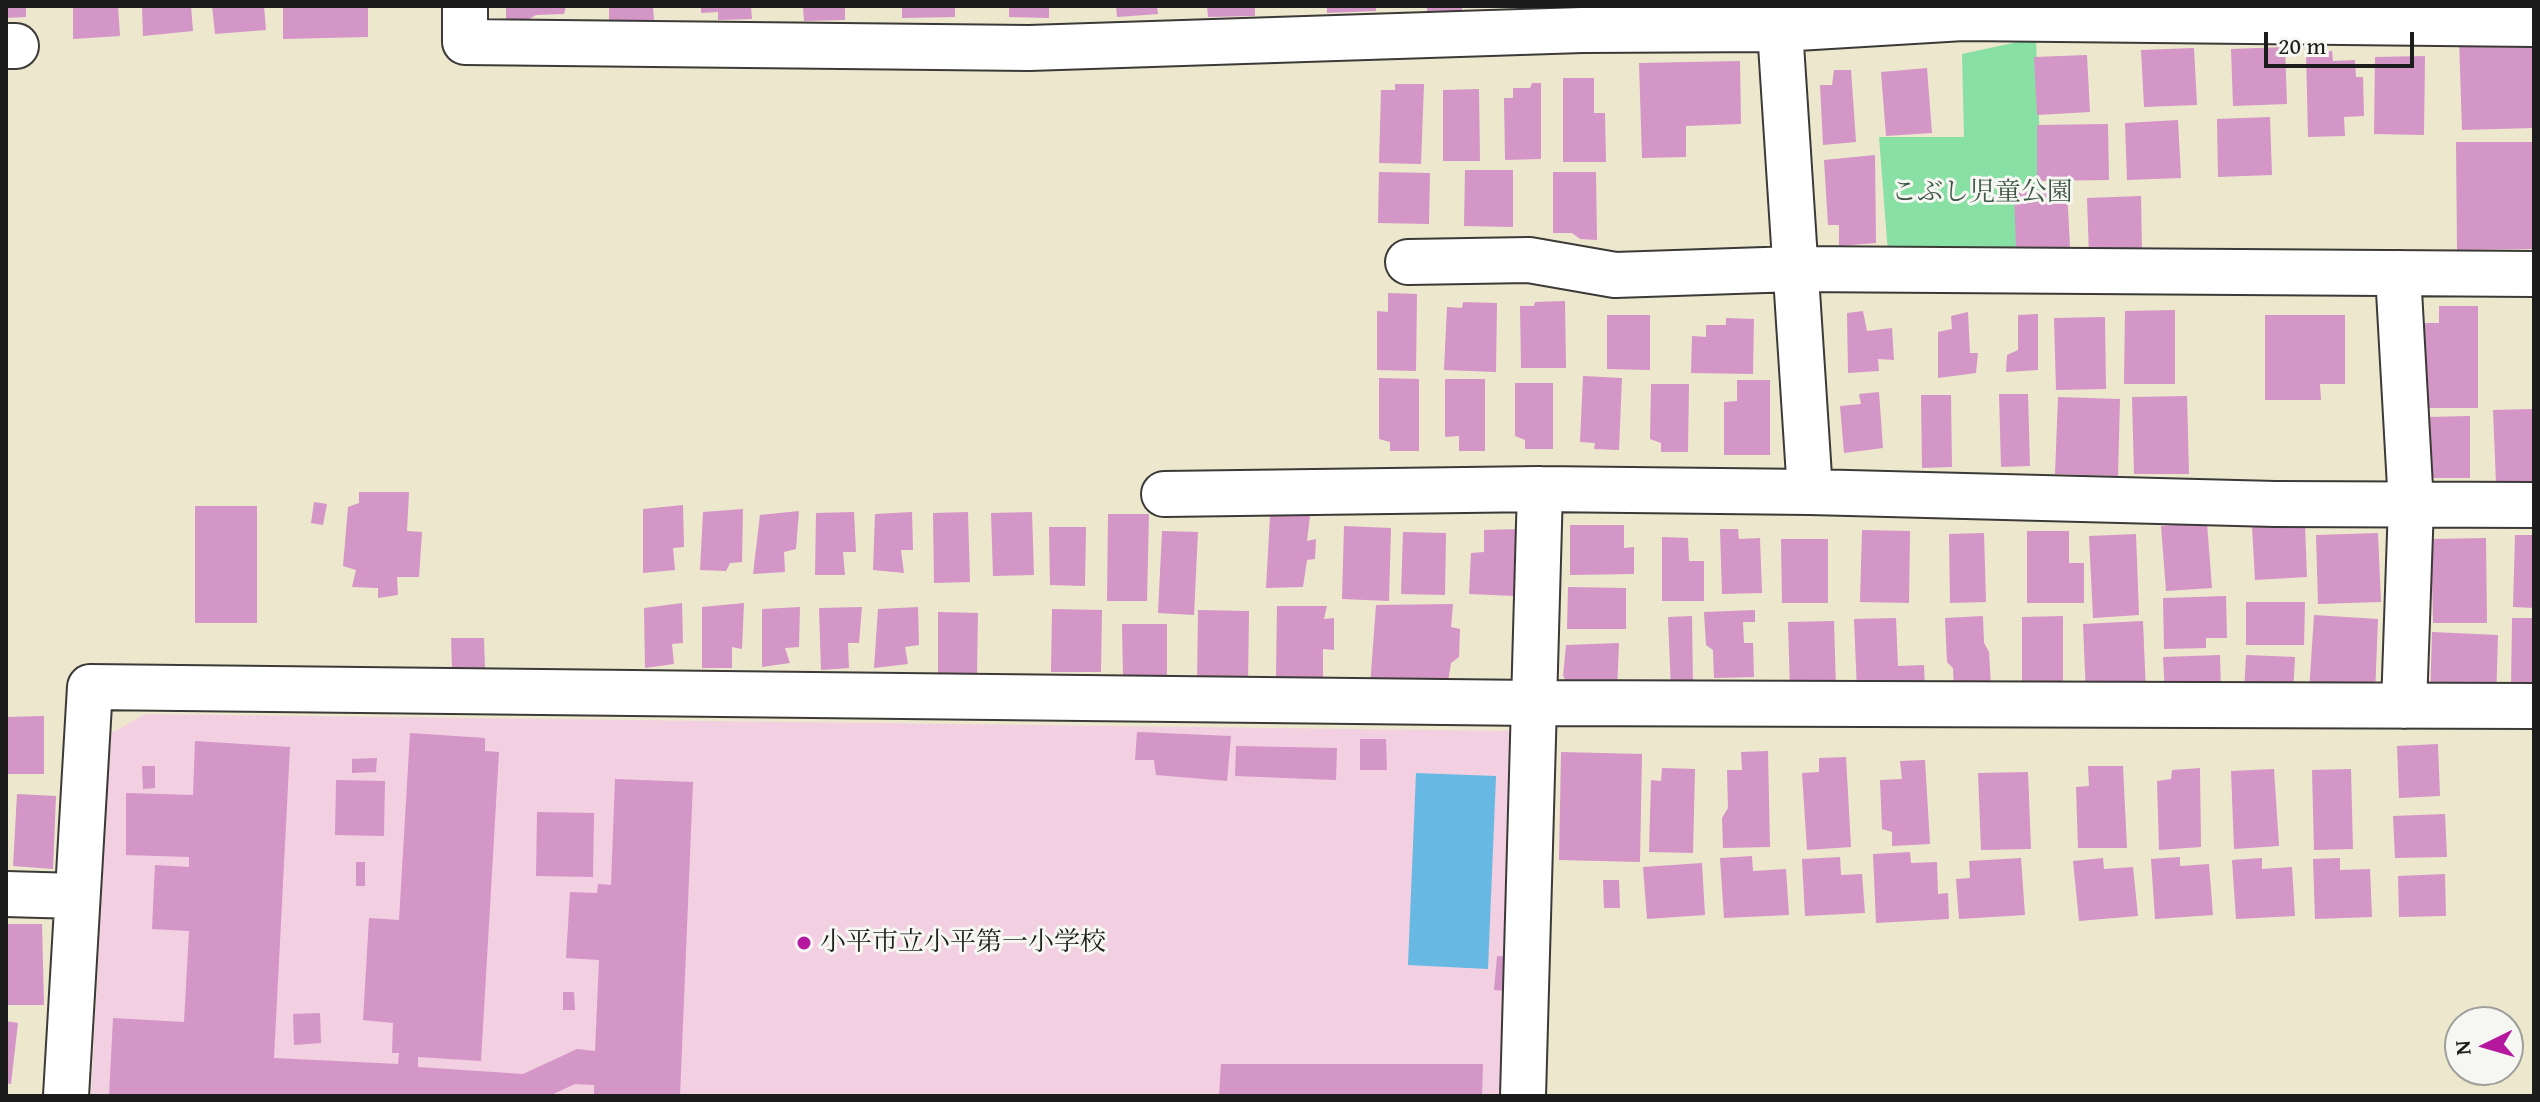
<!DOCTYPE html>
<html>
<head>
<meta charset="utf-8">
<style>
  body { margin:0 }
  #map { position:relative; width:2540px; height:1102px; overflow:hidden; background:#ede7ce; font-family:"Gentium Book Plus",serif }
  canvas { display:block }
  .frame { position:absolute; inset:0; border:8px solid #1c1c1c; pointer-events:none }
  .north { position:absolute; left:2444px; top:1006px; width:80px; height:80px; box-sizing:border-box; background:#f6f6f2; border:2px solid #9f9f9c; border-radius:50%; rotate:265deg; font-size:22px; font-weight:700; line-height:32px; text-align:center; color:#1c1c1c }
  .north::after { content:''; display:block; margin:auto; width:28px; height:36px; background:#b5179e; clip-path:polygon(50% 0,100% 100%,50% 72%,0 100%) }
  .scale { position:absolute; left:2264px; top:32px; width:150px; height:36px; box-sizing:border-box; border:4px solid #1c1c1c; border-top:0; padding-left:10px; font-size:24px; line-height:28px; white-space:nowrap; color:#1c1c1c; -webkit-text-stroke:6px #f6f6f2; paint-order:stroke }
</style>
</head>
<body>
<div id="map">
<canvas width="2540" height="1102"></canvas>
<div class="frame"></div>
<div class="north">N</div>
<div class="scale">20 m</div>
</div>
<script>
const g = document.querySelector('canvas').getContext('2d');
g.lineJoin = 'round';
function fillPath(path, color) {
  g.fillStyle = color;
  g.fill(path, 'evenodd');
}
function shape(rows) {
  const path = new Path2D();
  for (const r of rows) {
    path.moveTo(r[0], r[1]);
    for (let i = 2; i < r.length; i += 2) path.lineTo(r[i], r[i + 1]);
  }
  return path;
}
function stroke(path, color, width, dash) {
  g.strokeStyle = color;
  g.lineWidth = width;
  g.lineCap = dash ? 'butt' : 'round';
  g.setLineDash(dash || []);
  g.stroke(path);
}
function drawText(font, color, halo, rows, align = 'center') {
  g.font = font + ' "Gentium Book Plus","Noto Serif JP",serif';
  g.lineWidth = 6;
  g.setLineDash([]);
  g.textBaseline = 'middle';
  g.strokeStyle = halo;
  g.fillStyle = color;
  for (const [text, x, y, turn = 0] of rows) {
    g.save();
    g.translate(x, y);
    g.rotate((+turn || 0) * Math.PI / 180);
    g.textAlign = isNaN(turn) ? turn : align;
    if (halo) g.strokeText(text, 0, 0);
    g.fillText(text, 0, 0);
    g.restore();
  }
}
fillPath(shape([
  [145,714,1514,731,1501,1096,91,1096,110,734]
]), '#f2cfe1');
fillPath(shape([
  [2036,38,2044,252,1888,253,1879,137,1964,137,1962,54]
]), '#89e0a4');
fillPath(shape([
  [1416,773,1496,776,1488,969,1408,965]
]), '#67b9e3');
fillPath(shape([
  [6,6,26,6,26,17,6,18],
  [73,6,118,6,120,36,73,39],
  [142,6,191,6,193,31,143,36],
  [212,6,264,6,266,30,215,34],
  [283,6,368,6,368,37,283,39],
  [506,6,566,6,564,14,536,15,526,21,506,22],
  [609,6,653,6,654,20,609,21],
  [701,6,751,6,752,19,718,20,718,12,701,13],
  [803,6,845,6,845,20,804,21],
  [902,6,955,6,955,17,902,18],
  [1009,6,1049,6,1049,18,1009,17],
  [1116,6,1157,6,1158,14,1117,17],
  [1207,6,1255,6,1255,16,1208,17],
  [1327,6,1376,6,1376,11,1327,13],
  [1427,6,1462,6,1462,11,1427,11],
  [2532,37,2534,128,2462,130,2459,38],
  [2285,47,2287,104,2233,106,2231,49],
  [2194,48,2197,105,2144,107,2141,50],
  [2332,51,2333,61,2355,60,2356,77,2363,77,2364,116,2344,117,2345,136,2308,137,2306,52],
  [2087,55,2090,112,2037,115,2034,57],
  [2425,56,2424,135,2374,134,2375,57],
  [1740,61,1741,124,1686,126,1686,157,1642,158,1639,63],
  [1927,68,1932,133,1886,136,1881,72],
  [1834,70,1851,70,1856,142,1823,145,1820,85,1832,85],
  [1563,78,1594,78,1594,113,1605,113,1606,162,1563,162],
  [1532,83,1541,83,1541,159,1505,160,1504,98,1513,98,1513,88,1530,88],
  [1395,84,1424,84,1421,164,1379,163,1381,90,1395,90],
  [1479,89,1480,161,1443,161,1443,90],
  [2270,117,2272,175,2218,177,2217,119],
  [2178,120,2181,178,2127,180,2125,123],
  [2108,124,2109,180,2037,181,2037,125],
  [2456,142,2532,142,2532,249,2457,250],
  [1875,155,1876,243,1839,246,1839,225,1828,225,1824,160],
  [1465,170,1513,170,1513,227,1464,226],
  [1379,172,1430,173,1429,224,1378,223],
  [1553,172,1596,172,1597,240,1580,239,1572,233,1553,233],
  [2067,189,2070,247,2016,249,2014,192],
  [2141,196,2142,253,2089,256,2087,198],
  [1388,293,1417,294,1416,371,1377,370,1377,311,1388,312],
  [1565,301,1566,368,1521,368,1520,306,1534,306,1535,302],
  [1463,302,1497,303,1496,372,1444,370,1447,307,1462,308],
  [2439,306,2478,306,2478,408,2422,408,2422,323,2439,323],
  [2175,310,2175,384,2124,384,2125,311],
  [1863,311,1867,331,1892,328,1894,360,1878,359,1879,371,1848,373,1847,313],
  [1968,312,1970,353,1978,353,1976,373,1938,378,1938,332,1952,329,1951,316],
  [2038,314,2038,370,2006,372,2007,355,2018,350,2018,315],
  [1607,315,1650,315,1650,370,1607,369],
  [2265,315,2345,315,2345,384,2320,384,2321,400,2265,400],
  [2105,317,2106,389,2056,390,2054,318],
  [1726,318,1754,319,1753,374,1691,373,1692,336,1706,337,1706,325,1726,325],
  [1583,376,1622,378,1619,450,1594,449,1595,443,1580,442],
  [1379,378,1419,379,1419,451,1390,451,1390,442,1379,439],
  [1445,379,1485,379,1485,451,1459,451,1459,436,1445,437],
  [1737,380,1770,380,1770,455,1724,455,1724,402,1737,401],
  [1515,383,1553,383,1553,449,1525,449,1525,440,1515,436],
  [1651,384,1689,384,1688,452,1661,452,1661,443,1650,439],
  [1879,392,1883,448,1844,453,1840,406,1861,404,1859,394],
  [1999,394,2028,394,2030,466,2001,467],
  [1921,395,1951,395,1952,467,1922,468],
  [2187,396,2189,474,2134,474,2132,397],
  [2058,397,2120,399,2118,476,2055,474],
  [2534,409,2534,481,2496,483,2493,410],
  [2470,416,2470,478,2427,478,2427,417],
  [359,492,409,492,407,531,422,532,419,577,397,577,398,595,378,598,378,588,352,587,356,570,343,566,348,507,359,503],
  [314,502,327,504,323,525,311,523],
  [683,505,684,547,673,548,675,570,643,573,643,509],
  [195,506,257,506,257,623,195,623],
  [743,509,742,562,730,563,726,571,700,570,703,512],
  [799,511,796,549,784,552,785,572,753,574,760,515],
  [854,512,856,552,843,552,845,575,815,575,816,513],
  [912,512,913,550,901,550,904,573,873,570,875,514],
  [968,512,970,582,934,583,933,513],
  [1032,512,1034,575,993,576,991,513],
  [1108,514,1149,514,1147,601,1107,601],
  [1270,516,1310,516,1307,541,1316,539,1315,559,1307,560,1303,587,1266,588],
  [2207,523,2212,588,2166,591,2161,526],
  [2305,524,2307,577,2255,580,2252,527],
  [1570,525,1624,525,1624,548,1634,547,1634,574,1570,575],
  [1344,526,1391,528,1389,601,1342,599],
  [1049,527,1086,527,1085,586,1050,585],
  [1520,529,1515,596,1469,594,1471,553,1484,552,1484,530],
  [1720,529,1738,529,1739,539,1760,538,1762,593,1722,594],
  [1862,530,1910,531,1909,603,1860,602],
  [1162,531,1198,532,1194,615,1158,613],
  [2027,531,2069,531,2069,563,2084,563,2084,603,2027,603],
  [1403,532,1446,533,1445,595,1401,594],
  [1984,533,1986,602,1950,603,1949,534],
  [2378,533,2381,602,2318,604,2316,535],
  [2136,534,2139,615,2093,618,2089,536],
  [2515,535,2534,535,2534,608,2513,607],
  [1662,537,1688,538,1689,561,1704,561,1704,601,1662,601],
  [2486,538,2487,623,2433,623,2431,539],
  [1781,539,1828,539,1828,603,1782,603],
  [1568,587,1626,588,1626,629,1567,629],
  [2226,596,2227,638,2206,638,2206,648,2164,649,2163,598],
  [2246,602,2305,602,2304,645,2246,645],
  [682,603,683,643,672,644,674,664,645,668,644,608],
  [744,603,742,649,732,647,732,668,702,668,702,607],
  [1453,604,1451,627,1460,629,1459,657,1451,663,1447,688,1370,686,1376,605],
  [1277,606,1327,606,1324,619,1334,618,1334,650,1323,649,1323,682,1286,683,1276,676],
  [800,607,799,647,785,648,790,663,762,667,762,609],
  [862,607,859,643,848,643,849,668,821,670,819,608],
  [918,607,919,645,905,647,908,664,874,668,878,609],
  [1052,609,1102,610,1101,672,1051,672],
  [1198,610,1249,611,1248,686,1197,685],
  [1755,610,1755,622,1743,622,1744,643,1753,643,1754,677,1714,678,1713,650,1706,645,1704,612],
  [938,612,978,613,977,675,938,674],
  [2314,615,2378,619,2375,695,2309,692],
  [1692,616,1693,689,1671,690,1668,617],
  [1983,616,1984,643,1989,652,1991,687,1954,689,1953,668,1947,662,1945,618],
  [2063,616,2063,688,2022,688,2022,617],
  [1896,618,1898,666,1924,665,1925,688,1857,691,1854,619],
  [2512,618,2534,618,2534,689,2511,689],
  [1834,621,1836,689,1790,690,1788,622],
  [2143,621,2146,694,2086,696,2083,624],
  [1122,624,1167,624,1167,676,1123,676],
  [2432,632,2498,635,2496,703,2430,701],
  [451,638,484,638,485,668,452,668],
  [1619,643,1617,691,1571,688,1563,676,1566,645],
  [2220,655,2221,691,2165,693,2163,657],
  [2246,655,2295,657,2293,695,2244,694],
  [44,716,44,774,6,774,6,717],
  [1137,732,1231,736,1227,781,1156,775,1154,760,1135,760],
  [410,733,485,738,485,751,499,752,481,1061,418,1057,418,1067,523,1074,577,1049,595,1051,599,960,566,958,570,892,597,893,598,884,611,885,615,779,693,782,680,1096,594,1096,594,1085,575,1084,549,1096,315,1096,274,1094,274,1096,109,1096,113,1018,184,1022,189,931,152,929,155,865,189,867,189,857,126,855,126,793,193,795,195,741,290,747,274,1058,398,1064,399,1053,392,1053,393,1023,363,1020,369,918,399,920],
  [1360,739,1386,739,1387,770,1360,770],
  [2438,744,2440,796,2399,798,2397,746],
  [1236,746,1337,748,1336,780,1235,776],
  [1768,751,1770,847,1723,848,1722,818,1728,808,1727,770,1742,770,1741,752],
  [1561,752,1642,754,1640,862,1559,860],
  [1846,757,1851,847,1807,850,1802,773,1819,772,1819,758],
  [377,758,376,772,352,773,352,759],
  [1925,760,1930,844,1892,846,1892,832,1882,829,1880,780,1902,779,1900,761],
  [142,766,155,766,155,788,143,789],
  [2088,766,2123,766,2127,848,2078,848,2076,787,2089,786],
  [1662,768,1695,769,1693,853,1649,852,1651,780,1661,781],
  [2200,768,2201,847,2159,850,2157,781,2171,779,2172,770],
  [2274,769,2279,846,2234,849,2231,771],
  [2351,769,2353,849,2314,850,2312,770],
  [2028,772,2031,849,1981,850,1978,773],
  [336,780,385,781,384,836,335,835],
  [17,794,56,796,53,869,13,866],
  [537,812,594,813,593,877,536,876],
  [2445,814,2447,857,2395,858,2393,816],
  [1910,852,1911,863,1937,862,1938,894,1948,893,1949,919,1876,923,1873,854],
  [1752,856,1753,871,1786,869,1789,915,1724,918,1720,858],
  [1840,857,1841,875,1862,874,1865,913,1805,916,1802,859],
  [2180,857,2180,866,2209,864,2213,915,2155,919,2151,859],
  [2021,858,2025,915,1959,919,1956,879,1970,878,1969,861],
  [2103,858,2104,869,2133,867,2138,916,2079,921,2073,861],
  [2262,858,2262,869,2292,867,2295,916,2236,919,2232,860],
  [2340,858,2340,870,2370,869,2372,917,2315,919,2313,859],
  [356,862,365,862,365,886,356,886],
  [1702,863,1705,915,1647,919,1643,867],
  [2445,874,2446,916,2399,917,2398,876],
  [1603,880,1619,880,1620,908,1604,908],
  [6,924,42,924,44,1005,6,1005],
  [1497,956,1512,957,1510,991,1494,990],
  [563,992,574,992,575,1010,563,1010],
  [320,1013,321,1043,294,1045,293,1014],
  [6,1021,18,1023,11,1084,6,1083],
  [1221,1064,1483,1064,1482,1096,1219,1096]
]), '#d495c7');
const minor = shape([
  [465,6,465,42,1029,48,1582,30,1780,29,1963,18,2534,24],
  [1780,29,1810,492],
  [6,46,16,46],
  [1408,262,1529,260,1615,275,1795,269,2534,274],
  [2398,273,2411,505,2404,706],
  [1164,494,1540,489,1810,492,2275,504,2534,505],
  [6,894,77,896],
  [66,1096,90,687,1535,703,2534,706],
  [1523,1096,1540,489]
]);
stroke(minor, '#3b3a37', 48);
stroke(minor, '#fff', 44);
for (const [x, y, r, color] of [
  [804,943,8,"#b5179e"]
]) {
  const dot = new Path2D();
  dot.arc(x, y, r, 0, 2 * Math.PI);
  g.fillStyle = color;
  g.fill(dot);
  stroke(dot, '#f6f6f2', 3);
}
drawText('26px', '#3d5745', '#f6f6f2', [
  ["こぶし児童公園",1982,193]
]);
drawText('26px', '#1c1c1c', '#f6f6f2', [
  ["小平市立小平第一小学校",820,943]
], 'left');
</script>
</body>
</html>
